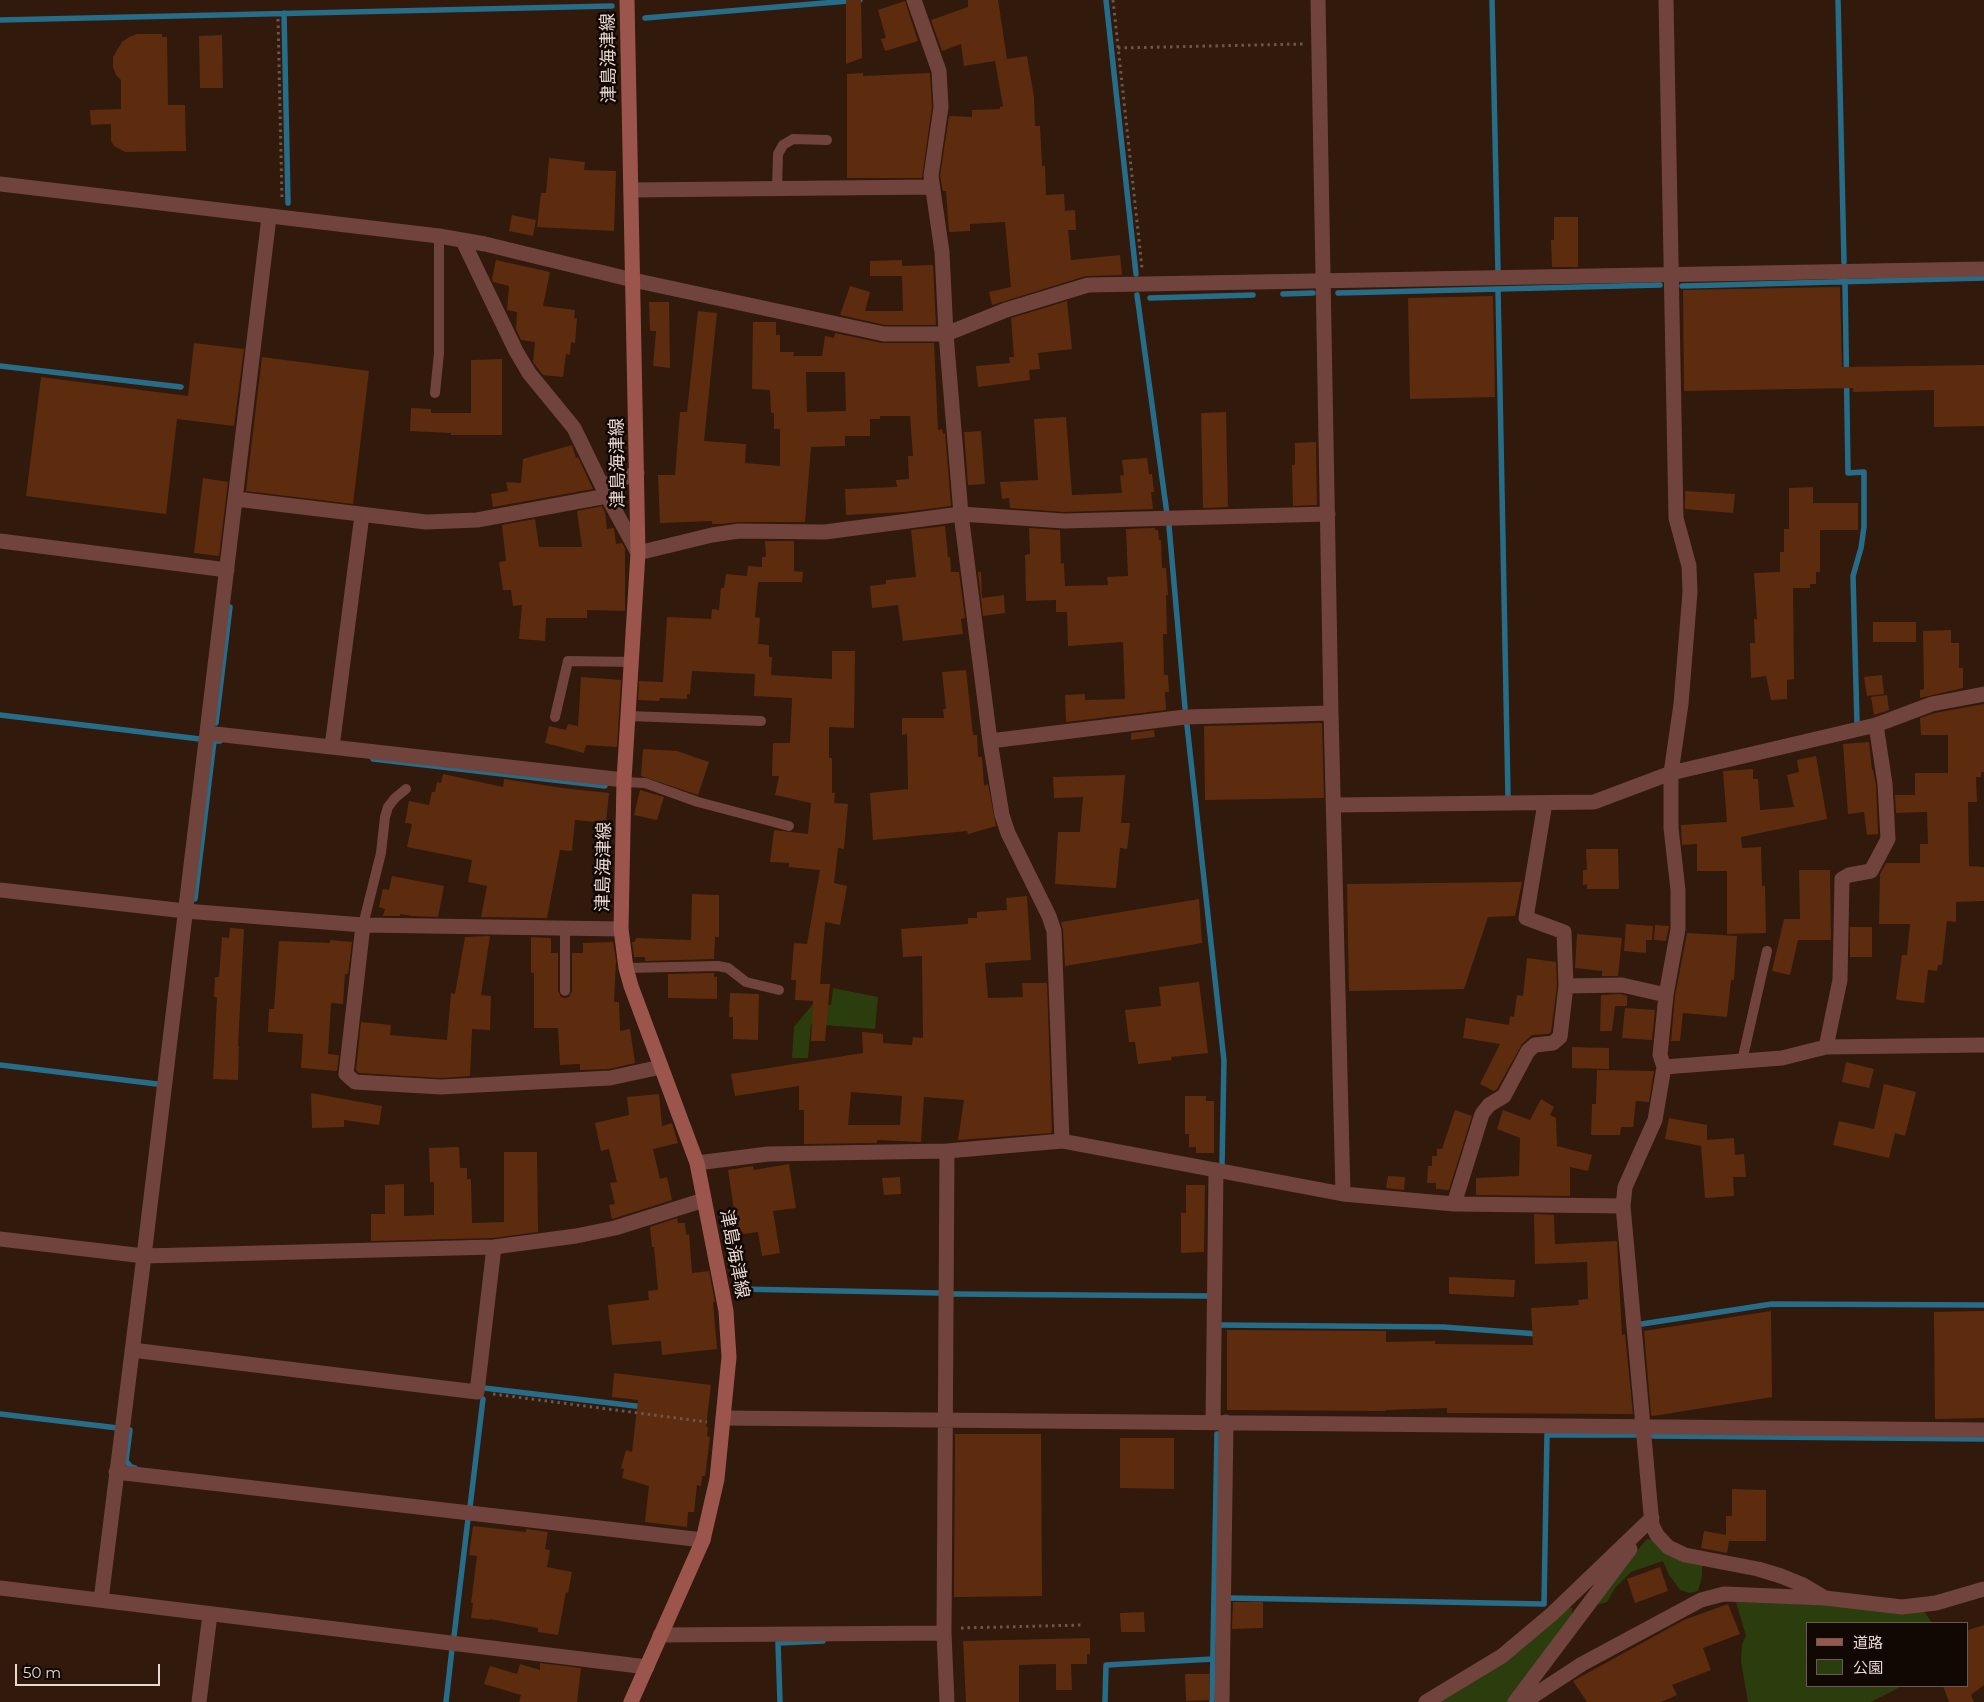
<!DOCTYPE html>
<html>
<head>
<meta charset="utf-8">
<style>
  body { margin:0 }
  #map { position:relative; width:1984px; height:1702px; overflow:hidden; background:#31190b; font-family:Montserrat,"Noto Sans JP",sans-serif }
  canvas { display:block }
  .legend { position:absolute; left:1806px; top:1622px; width:162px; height:65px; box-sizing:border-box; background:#110703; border:1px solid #675b55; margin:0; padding:6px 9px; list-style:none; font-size:15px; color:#e9d8d0 }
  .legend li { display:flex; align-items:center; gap:10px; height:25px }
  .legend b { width:25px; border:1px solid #675b55 }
  .scale { position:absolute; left:15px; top:1664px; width:145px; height:22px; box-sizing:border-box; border:2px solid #e9d8d0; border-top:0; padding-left:6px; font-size:15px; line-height:18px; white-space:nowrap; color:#e9d8d0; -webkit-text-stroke:4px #110703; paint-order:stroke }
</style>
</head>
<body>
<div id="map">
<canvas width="1984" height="1702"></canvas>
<ul class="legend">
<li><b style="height:6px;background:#9c554c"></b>道路</li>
<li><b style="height:14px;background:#2b3c0d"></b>公園</li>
</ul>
<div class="scale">50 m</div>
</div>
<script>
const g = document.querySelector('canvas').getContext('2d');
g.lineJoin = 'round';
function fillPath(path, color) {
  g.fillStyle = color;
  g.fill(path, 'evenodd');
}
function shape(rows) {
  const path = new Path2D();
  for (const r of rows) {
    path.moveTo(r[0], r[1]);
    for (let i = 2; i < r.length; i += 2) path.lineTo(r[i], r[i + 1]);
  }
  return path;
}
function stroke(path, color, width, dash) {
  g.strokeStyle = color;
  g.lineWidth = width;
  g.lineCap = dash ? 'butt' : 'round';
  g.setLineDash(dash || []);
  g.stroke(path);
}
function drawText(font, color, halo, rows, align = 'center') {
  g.font = font + ' Montserrat,"Noto Sans JP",sans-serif';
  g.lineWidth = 5;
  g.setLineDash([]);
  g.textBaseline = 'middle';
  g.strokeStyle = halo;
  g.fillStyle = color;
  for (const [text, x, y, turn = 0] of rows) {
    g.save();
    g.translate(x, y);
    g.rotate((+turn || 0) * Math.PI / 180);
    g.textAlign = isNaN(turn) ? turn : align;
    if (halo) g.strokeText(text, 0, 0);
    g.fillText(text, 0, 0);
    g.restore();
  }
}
fillPath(shape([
  [833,988,878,997,875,1029,811,1024,808,1058,792,1058,794,1027,813,1004,831,1005],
  [1647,1539,1656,1541,1702,1562,1702,1577,1698,1591,1690,1593,1680,1590,1669,1575,1663,1561,1631,1572,1615,1588,1607,1602,1596,1605,1596,1598],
  [1736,1602,1823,1605,1924,1611,1932,1623,1808,1623,1808,1686,1902,1686,1871,1702,1748,1702,1741,1662,1742,1644,1746,1636],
  [1567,1607,1572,1608,1572,1614,1510,1702,1437,1702]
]), '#2b3c0d');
stroke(shape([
  [1106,0,1136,274],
  [1492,0,1498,271],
  [1838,0,1844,262],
  [284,13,288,203],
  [645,18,860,0],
  [0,20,612,6],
  [1845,282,1848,473,1864,472,1864,527,1861,548,1853,576,1857,723],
  [1682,286,1984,278],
  [1498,289,1508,796],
  [1338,293,1660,285],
  [1283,294,1313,293],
  [1137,295,1167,514],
  [1150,298,1253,295],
  [0,366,181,387],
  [1169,526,1185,708],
  [0,715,200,739],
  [216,723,230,607],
  [1187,725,1224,1061,1222,1164],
  [373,759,605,786],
  [195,899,214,741,220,741],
  [0,1065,157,1084],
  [738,1289,940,1293],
  [954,1294,1207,1296],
  [1642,1324,1772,1304,1984,1305],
  [1220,1325,1443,1327,1538,1334],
  [484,1388,644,1407],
  [0,1414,118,1428],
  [130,1430,126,1461,131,1467,135,1468],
  [1653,1436,1984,1439],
  [470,1507,483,1399],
  [1229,1598,1544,1604,1547,1435,1635,1435],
  [454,1636,468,1519],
  [446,1702,452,1649],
  [780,1702,778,1643,823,1641],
  [1105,1702,1106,1665,1213,1659],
  [1212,1702,1217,1434]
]), '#266d8a', 5.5);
fillPath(shape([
  [846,0,861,0,862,58,846,64],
  [968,0,998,0,1007,59,964,66,961,44,942,51,931,20,968,7],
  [905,1,918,41,885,51,881,39,886,38,878,10],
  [137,34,162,34,162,37,167,37,168,105,185,105,186,151,125,152,114,146,111,141,111,124,91,125,90,110,121,109,121,80,116,75,113,67,113,57,122,42,129,37],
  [222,35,223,88,200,88,199,36],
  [1027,56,1034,97,1035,126,1040,126,1042,166,1045,166,1046,195,1064,194,1065,211,1075,210,1076,230,1068,230,1071,260,1120,255,1122,275,1086,276,992,305,989,292,1011,287,1005,222,970,224,970,231,949,232,946,191,943,191,940,176,949,116,972,117,972,110,1000,109,1000,107,1003,106,995,61],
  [863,73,863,76,930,73,932,107,922,178,847,178,847,74],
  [549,158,585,162,584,170,616,171,614,231,537,227,541,193,546,193],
  [512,215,536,220,533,236,509,231],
  [1554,217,1578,217,1578,267,1552,267,1551,240,1554,240],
  [496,260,550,272,543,306,575,310,574,318,577,318,575,343,571,342,570,355,566,354,563,377,543,375,533,362,535,342,521,340,516,329,517,312,507,310,509,286,493,282,492,279],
  [902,260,902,266,933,265,936,325,885,325,840,315,850,286,870,292,865,311,903,311,902,276,870,276,870,261],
  [1840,287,1842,367,1984,365,1984,426,1934,427,1934,390,1853,392,1853,388,1684,391,1683,290],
  [1493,296,1495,397,1410,399,1408,298],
  [1067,301,1072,349,1038,353,1040,369,1029,370,1030,380,978,387,976,366,1010,363,1009,357,1014,357,1011,318],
  [649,302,669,302,670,368,653,366,656,331,650,331],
  [698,311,717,313,704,441,746,444,745,463,780,466,780,429,774,429,774,413,771,413,770,390,752,389,753,322,776,322,776,335,780,335,780,352,794,352,793,356,822,356,825,336,834,338,835,333,882,343,934,343,938,430,942,429,943,434,945,433,951,506,904,512,846,515,845,489,897,487,896,480,909,479,908,456,913,456,910,416,880,416,880,419,870,419,870,436,845,436,845,446,811,447,805,522,739,522,721,524,712,524,712,521,660,523,658,475,675,475,680,412,687,412],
  [806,372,845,372,846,411,807,412],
  [194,343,244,349,234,426,177,419,166,514,26,496,41,377,188,396],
  [262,357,369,371,353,504,246,491],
  [502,359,502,435,451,435,451,433,410,431,411,408,431,409,431,413,471,413,471,360],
  [1226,412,1228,507,1203,508,1201,413],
  [1066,417,1072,495,1122,493,1120,476,1124,475,1122,460,1147,458,1149,474,1152,474,1154,492,1151,492,1153,509,1064,512,1010,508,1009,498,1002,499,1000,482,1038,480,1034,419],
  [981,431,985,484,968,485,964,432],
  [1316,442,1317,505,1293,506,1292,465,1295,465,1295,443],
  [572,445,576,458,578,457,593,489,493,507,491,494,508,491,506,482,521,483,523,459],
  [203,478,228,482,219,556,194,553],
  [1813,487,1813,503,1858,503,1858,530,1820,530,1820,572,1816,572,1816,584,1810,584,1810,588,1793,588,1794,679,1787,680,1787,699,1771,700,1766,676,1751,678,1750,643,1755,643,1754,619,1757,619,1754,573,1780,572,1780,552,1784,552,1784,529,1789,529,1789,488],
  [1685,491,1735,494,1733,513,1685,509],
  [602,506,605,512,607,529,614,528,616,544,622,543,625,548,625,611,587,610,587,618,546,618,545,641,519,639,522,605,513,606,511,590,503,590,499,562,506,561,502,525,535,519,539,547,582,547,577,511],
  [945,526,948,557,950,557,951,572,959,572,965,618,961,619,963,634,903,641,898,605,872,608,870,586,886,584,886,580,916,577,911,530],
  [1029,528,1060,530,1061,564,1064,563,1065,586,1108,585,1107,577,1128,576,1126,529,1155,528,1155,530,1158,530,1159,540,1161,540,1162,568,1166,568,1168,595,1166,595,1167,634,1163,634,1164,675,1168,675,1169,692,1165,692,1166,710,1066,722,1065,695,1085,694,1085,700,1125,699,1123,642,1068,646,1067,612,1056,612,1056,600,1026,601,1025,555,1030,554],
  [765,541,794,541,794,571,803,572,802,582,758,582,755,617,760,618,758,644,769,645,769,657,772,657,771,675,832,679,832,651,855,651,854,728,829,727,829,758,832,758,832,793,835,793,834,803,848,804,844,849,838,848,834,883,847,886,840,925,825,922,820,984,830,984,825,1041,811,1041,813,1001,795,1000,796,980,791,980,794,943,807,944,820,870,789,867,789,863,770,862,774,830,808,834,811,803,775,795,779,776,772,776,773,743,790,743,792,698,754,696,755,674,692,671,690,694,687,694,687,699,660,698,659,701,638,700,639,681,663,682,667,617,711,619,712,609,719,610,721,588,724,588,726,574,747,576,748,566,762,567,762,557,766,557],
  [978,572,981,572,982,598,1004,595,1005,613,983,616],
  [1873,622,1916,622,1916,642,1873,642],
  [1951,630,1951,643,1959,643,1959,668,1963,668,1963,688,1920,698,1920,690,1924,689,1923,631],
  [966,670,973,735,977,735,978,757,982,757,984,786,988,784,996,826,968,834,967,831,873,840,870,793,908,789,907,734,902,735,902,718,944,718,943,709,946,709,942,672],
  [1882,675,1884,694,1867,696,1864,677],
  [581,677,621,680,617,747,586,745,584,753,545,743,549,726,566,730,568,724,578,726],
  [1887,695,1889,710,1874,715,1871,697],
  [1984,704,1984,772,1981,772,1981,777,1976,777,1977,802,1968,802,1969,866,1984,867,1984,901,1956,902,1956,922,1947,921,1942,965,1938,965,1937,971,1928,970,1924,1003,1898,1000,1896,999,1902,955,1907,955,1910,924,1879,924,1880,874,1886,863,1920,863,1920,844,1928,844,1927,812,1896,813,1895,795,1915,795,1915,773,1948,773,1948,735,1921,735,1920,718,1935,713],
  [1322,723,1324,798,1205,800,1204,726],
  [1154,730,1155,737,1131,740,1131,733],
  [1869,742,1872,770,1873,770,1876,785,1878,834,1867,835,1864,812,1848,814,1843,744],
  [643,749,677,751,709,762,698,795,641,776],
  [1816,756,1827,819,1741,837,1742,848,1761,847,1762,886,1765,886,1766,933,1727,934,1727,871,1697,871,1697,844,1682,845,1681,825,1727,822,1723,771,1753,769,1753,779,1758,779,1760,810,1794,807,1787,775,1799,772,1797,760],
  [443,774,503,787,504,779,562,788,609,793,606,823,575,820,572,851,560,850,547,918,481,917,487,886,468,882,472,860,407,847,412,824,405,823,409,801,429,805,432,792,435,792,437,782,441,783],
  [1125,775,1121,823,1130,823,1128,842,1127,849,1120,848,1116,888,1055,884,1058,832,1080,832,1083,797,1054,798,1053,777],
  [640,790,664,797,657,820,634,815],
  [1586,849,1618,849,1619,889,1587,889,1587,884,1583,885,1583,870,1587,870],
  [1799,870,1830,870,1831,940,1798,940,1790,975,1772,971,1784,919,1800,919],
  [392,876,444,886,438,917,412,916,400,914,400,916,383,916,385,909,379,907,383,889,389,890],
  [1522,882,1515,916,1488,917,1464,989,1349,991,1347,884],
  [692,894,719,895,719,937,715,937,714,959,645,961,645,957,634,957,632,942,635,942,636,938,691,940],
  [1027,896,1031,960,985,963,988,998,1023,997,1022,983,1047,983,1052,1130,1051,1133,958,1140,964,1100,924,1097,921,1142,877,1140,877,1143,804,1144,804,1110,799,1110,799,1086,735,1096,731,1074,863,1053,862,1032,883,1034,883,1043,912,1045,913,1037,923,1038,922,956,903,957,901,929,968,924,968,918,977,918,977,912,1007,910,1006,898],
  [851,1092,902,1096,900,1125,848,1125],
  [1199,899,1202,943,1065,966,1063,931,1061,922],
  [1626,924,1653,926,1652,940,1646,940,1646,953,1624,951],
  [1655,925,1669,926,1666,941,1654,940],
  [1850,927,1872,927,1872,957,1850,957],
  [230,928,244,929,238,1046,239,1046,238,1080,213,1079,217,997,214,997,215,977,219,977,222,937,229,938],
  [1687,933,1737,936,1734,980,1731,980,1727,1017,1683,1013,1680,1041,1671,1041,1675,996],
  [1577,934,1622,938,1618,976,1602,976,1602,971,1575,968],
  [490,936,481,995,491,996,490,1030,472,1029,470,1076,441,1078,359,1073,356,1070,361,1022,391,1025,390,1035,447,1040,451,993,455,994,465,937],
  [531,937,551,938,551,953,558,953,558,991,561,997,565,998,569,997,572,991,572,953,583,953,583,943,613,942,616,960,614,1002,619,1002,620,1031,630,1029,635,1063,609,1069,580,1070,580,1064,560,1065,558,1028,534,1028,534,973,531,973],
  [330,940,352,942,348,974,345,974,343,1004,331,1003,328,1054,339,1055,337,1071,301,1068,303,1034,268,1032,269,1009,274,1009,279,941,330,943],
  [1527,958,1556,962,1557,986,1551,1032,1549,1034,1532,1035,1522,1044,1497,1089,1494,1091,1480,1084,1500,1044,1463,1038,1466,1018,1509,1025,1510,1016,1514,1017,1517,995,1523,996],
  [714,973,714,977,717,977,717,999,668,998,668,974],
  [1199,982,1208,1053,1171,1057,1172,1060,1138,1064,1135,1042,1129,1042,1125,1010,1161,1006,1159,987],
  [730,993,759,994,758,1040,733,1039,733,1017,729,1017],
  [1621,994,1627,996,1627,1006,1615,1006,1612,1031,1600,1031,1601,995],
  [1625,1008,1655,1010,1652,1040,1622,1038],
  [1572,1047,1609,1048,1609,1069,1572,1068],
  [1846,1062,1874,1069,1869,1088,1842,1082],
  [1597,1070,1654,1071,1649,1102,1636,1101,1633,1127,1621,1127,1620,1135,1591,1135,1592,1104,1596,1104],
  [1884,1084,1916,1092,1905,1136,1895,1133,1889,1158,1833,1145,1839,1121,1874,1129],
  [311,1093,382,1106,379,1125,344,1120,344,1127,312,1128],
  [659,1094,662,1126,672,1123,678,1143,653,1149,660,1179,667,1177,672,1200,612,1219,609,1205,615,1204,610,1183,617,1182,609,1149,601,1151,595,1123,629,1115,627,1097],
  [1185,1096,1206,1096,1206,1101,1214,1101,1214,1153,1196,1153,1196,1147,1189,1147,1189,1134,1185,1134],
  [1541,1099,1554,1107,1550,1115,1556,1118,1557,1146,1592,1155,1588,1171,1570,1167,1570,1196,1476,1195,1476,1178,1519,1176,1520,1138,1497,1129,1503,1110,1530,1120],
  [1455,1110,1472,1116,1449,1190,1436,1189,1436,1183,1427,1183,1428,1166,1432,1166,1432,1156,1437,1156,1437,1149,1442,1149],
  [1669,1118,1707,1125,1707,1140,1734,1138,1735,1155,1744,1154,1746,1177,1733,1177,1734,1196,1705,1198,1701,1146,1665,1139],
  [459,1147,460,1168,467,1168,467,1179,471,1179,472,1223,504,1222,504,1152,537,1152,538,1232,493,1238,371,1241,371,1214,385,1214,385,1185,404,1184,404,1216,434,1215,434,1182,430,1182,429,1148],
  [789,1164,796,1208,773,1211,780,1253,762,1256,758,1232,723,1237,720,1218,735,1216,728,1170,753,1166,754,1170],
  [1388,1176,1405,1177,1404,1190,1386,1188],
  [900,1177,901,1194,884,1195,882,1178],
  [1186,1185,1205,1185,1204,1252,1181,1253,1181,1213,1186,1213],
  [1534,1214,1554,1215,1555,1244,1617,1241,1622,1335,1625,1334,1633,1414,1447,1413,1447,1408,1386,1410,1386,1411,1227,1410,1227,1330,1386,1331,1386,1342,1435,1341,1435,1344,1533,1345,1531,1308,1579,1305,1578,1300,1588,1299,1587,1262,1535,1264],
  [677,1218,678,1223,685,1223,686,1235,689,1234,692,1273,709,1271,715,1302,713,1302,717,1349,662,1355,661,1341,612,1345,608,1305,649,1300,648,1291,658,1290,654,1247,652,1247,650,1227],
  [1449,1277,1515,1280,1514,1297,1449,1294],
  [1771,1311,1772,1397,1653,1416,1651,1415,1644,1331],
  [1984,1311,1984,1418,1935,1419,1934,1312],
  [614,1373,711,1385,706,1427,708,1427,707,1436,710,1437,705,1476,702,1476,701,1486,697,1485,694,1512,688,1512,687,1527,645,1522,649,1486,622,1478,624,1469,621,1468,626,1450,632,1452,638,1400,612,1397],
  [955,1434,1041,1434,1042,1596,954,1597],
  [1120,1438,1174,1438,1174,1489,1120,1488],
  [1732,1489,1766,1490,1766,1541,1729,1541,1727,1553,1701,1548,1704,1531,1726,1535,1726,1516,1732,1516],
  [473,1526,526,1532,526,1529,548,1532,545,1549,550,1550,547,1567,572,1572,568,1593,566,1592,558,1635,538,1632,538,1628,490,1619,489,1620,471,1618,473,1603,471,1603,477,1556,469,1555],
  [1660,1567,1668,1591,1635,1603,1627,1579],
  [1233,1602,1263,1602,1263,1628,1232,1629],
  [1728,1604,1740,1634,1703,1648,1711,1670,1672,1685,1677,1695,1661,1702,1587,1702,1573,1681,1684,1620],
  [1144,1612,1145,1632,1121,1632,1120,1613],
  [1984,1625,1984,1685,1971,1695,1974,1702,1949,1702,1943,1686,1968,1686,1968,1630],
  [1090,1638,1090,1654,1087,1654,1087,1664,1071,1664,1072,1690,1056,1690,1056,1664,1019,1665,1019,1702,966,1702,963,1641],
  [540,1663,581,1668,577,1702,519,1702,521,1695,484,1684,490,1666,517,1674,520,1664,540,1670],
  [1185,1674,1209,1674,1210,1700,1186,1701]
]), '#5d2c0f');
stroke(shape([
  [1113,0,1142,268],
  [278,19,282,200],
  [1118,48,1303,44],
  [493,1394,707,1422],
  [961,1628,1083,1625]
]), '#6d574b', 3, [2.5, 4]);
stroke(shape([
  [777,189,778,154,783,145,793,139,827,140],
  [435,393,439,353,439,236],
  [629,716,761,721],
  [555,717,568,661,633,662],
  [624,782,645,783,698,802,789,826],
  [363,925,381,853,385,817,388,807,395,798,406,789],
  [565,929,565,991],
  [626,968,718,966,728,968,746,982,779,990],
  [1742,1061,1767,951]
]), '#70433d', 10);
stroke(shape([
  [914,0,939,71,941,107,931,176,942,252,946,334,961,514,990,741,1002,815,1008,833,1049,916,1054,931,1062,1141],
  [1318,0,1331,713,1343,1194],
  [1666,0,1676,518,1689,566,1690,592,1681,704,1671,773,1671,828,1678,890,1678,929,1666,995,1660,1055,1664,1067,1655,1120,1625,1187,1623,1206,1652,1525,1657,1535,1668,1547,1685,1555,1758,1569,1781,1576,1803,1585,1825,1598],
  [631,190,932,187],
  [463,241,516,351,529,373,574,428,607,496,638,553,712,535,739,531,825,532,961,514,1064,521,1328,514],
  [633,280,884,334,946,334,1006,310,1088,285,1984,269],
  [602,486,637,473],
  [236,499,426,522,477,520,607,496],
  [0,541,227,570],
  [207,733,624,780],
  [990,741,1185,717,1331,713],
  [332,747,362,515],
  [1335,805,1594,802,1671,773,1876,725,1932,704,1984,694],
  [0,890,185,911,363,925,621,929],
  [363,925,346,1074,355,1082,441,1087,610,1078,661,1067],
  [1566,986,1622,985,1666,995],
  [1826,1047,1840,980,1842,879,1849,875,1871,871,1888,839,1885,784,1876,725],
  [1664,1067,1782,1058,1826,1047,1984,1045],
  [947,1151,944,1633,947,1702],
  [697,1163,768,1154,947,1151,1062,1141,1343,1194,1454,1204,1623,1206],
  [1454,1204,1482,1114,1489,1105,1504,1096,1528,1051,1535,1045,1553,1043,1560,1037,1566,986,1564,932,1526,918,1545,803],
  [0,1239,144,1256,494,1247,576,1236,615,1228,704,1200],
  [132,1350,477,1392,494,1247],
  [724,1418,1984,1430],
  [1213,1422,1216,1170],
  [116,1472,703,1540],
  [0,1588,647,1667],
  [101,1600,144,1256,269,217],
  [660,1635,944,1633],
  [199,1702,210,1614],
  [1222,1702,1226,1422],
  [1426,1702,1502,1656,1552,1614,1652,1518],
  [1515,1702,1630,1549],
  [1524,1702,1582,1664,1701,1600,1724,1594,1825,1598,1902,1607,1936,1603,1984,1589]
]), '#70433d', 15);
stroke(shape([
  [0,184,439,236,485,244,633,280]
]), '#70433d', 15);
stroke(shape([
  [627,0,638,553,624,780,621,929,626,968,631,986,697,1163,726,1311,729,1357,717,1479,703,1540,631,1702]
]), '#9c554c', 15);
drawText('18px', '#e9d8d0', '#110703', [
  ["津島海津線",609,58,-91],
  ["津島海津線",618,463,-91],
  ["津島海津線",604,867,-89],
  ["津島海津線",734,1254,79]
]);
</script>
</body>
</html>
